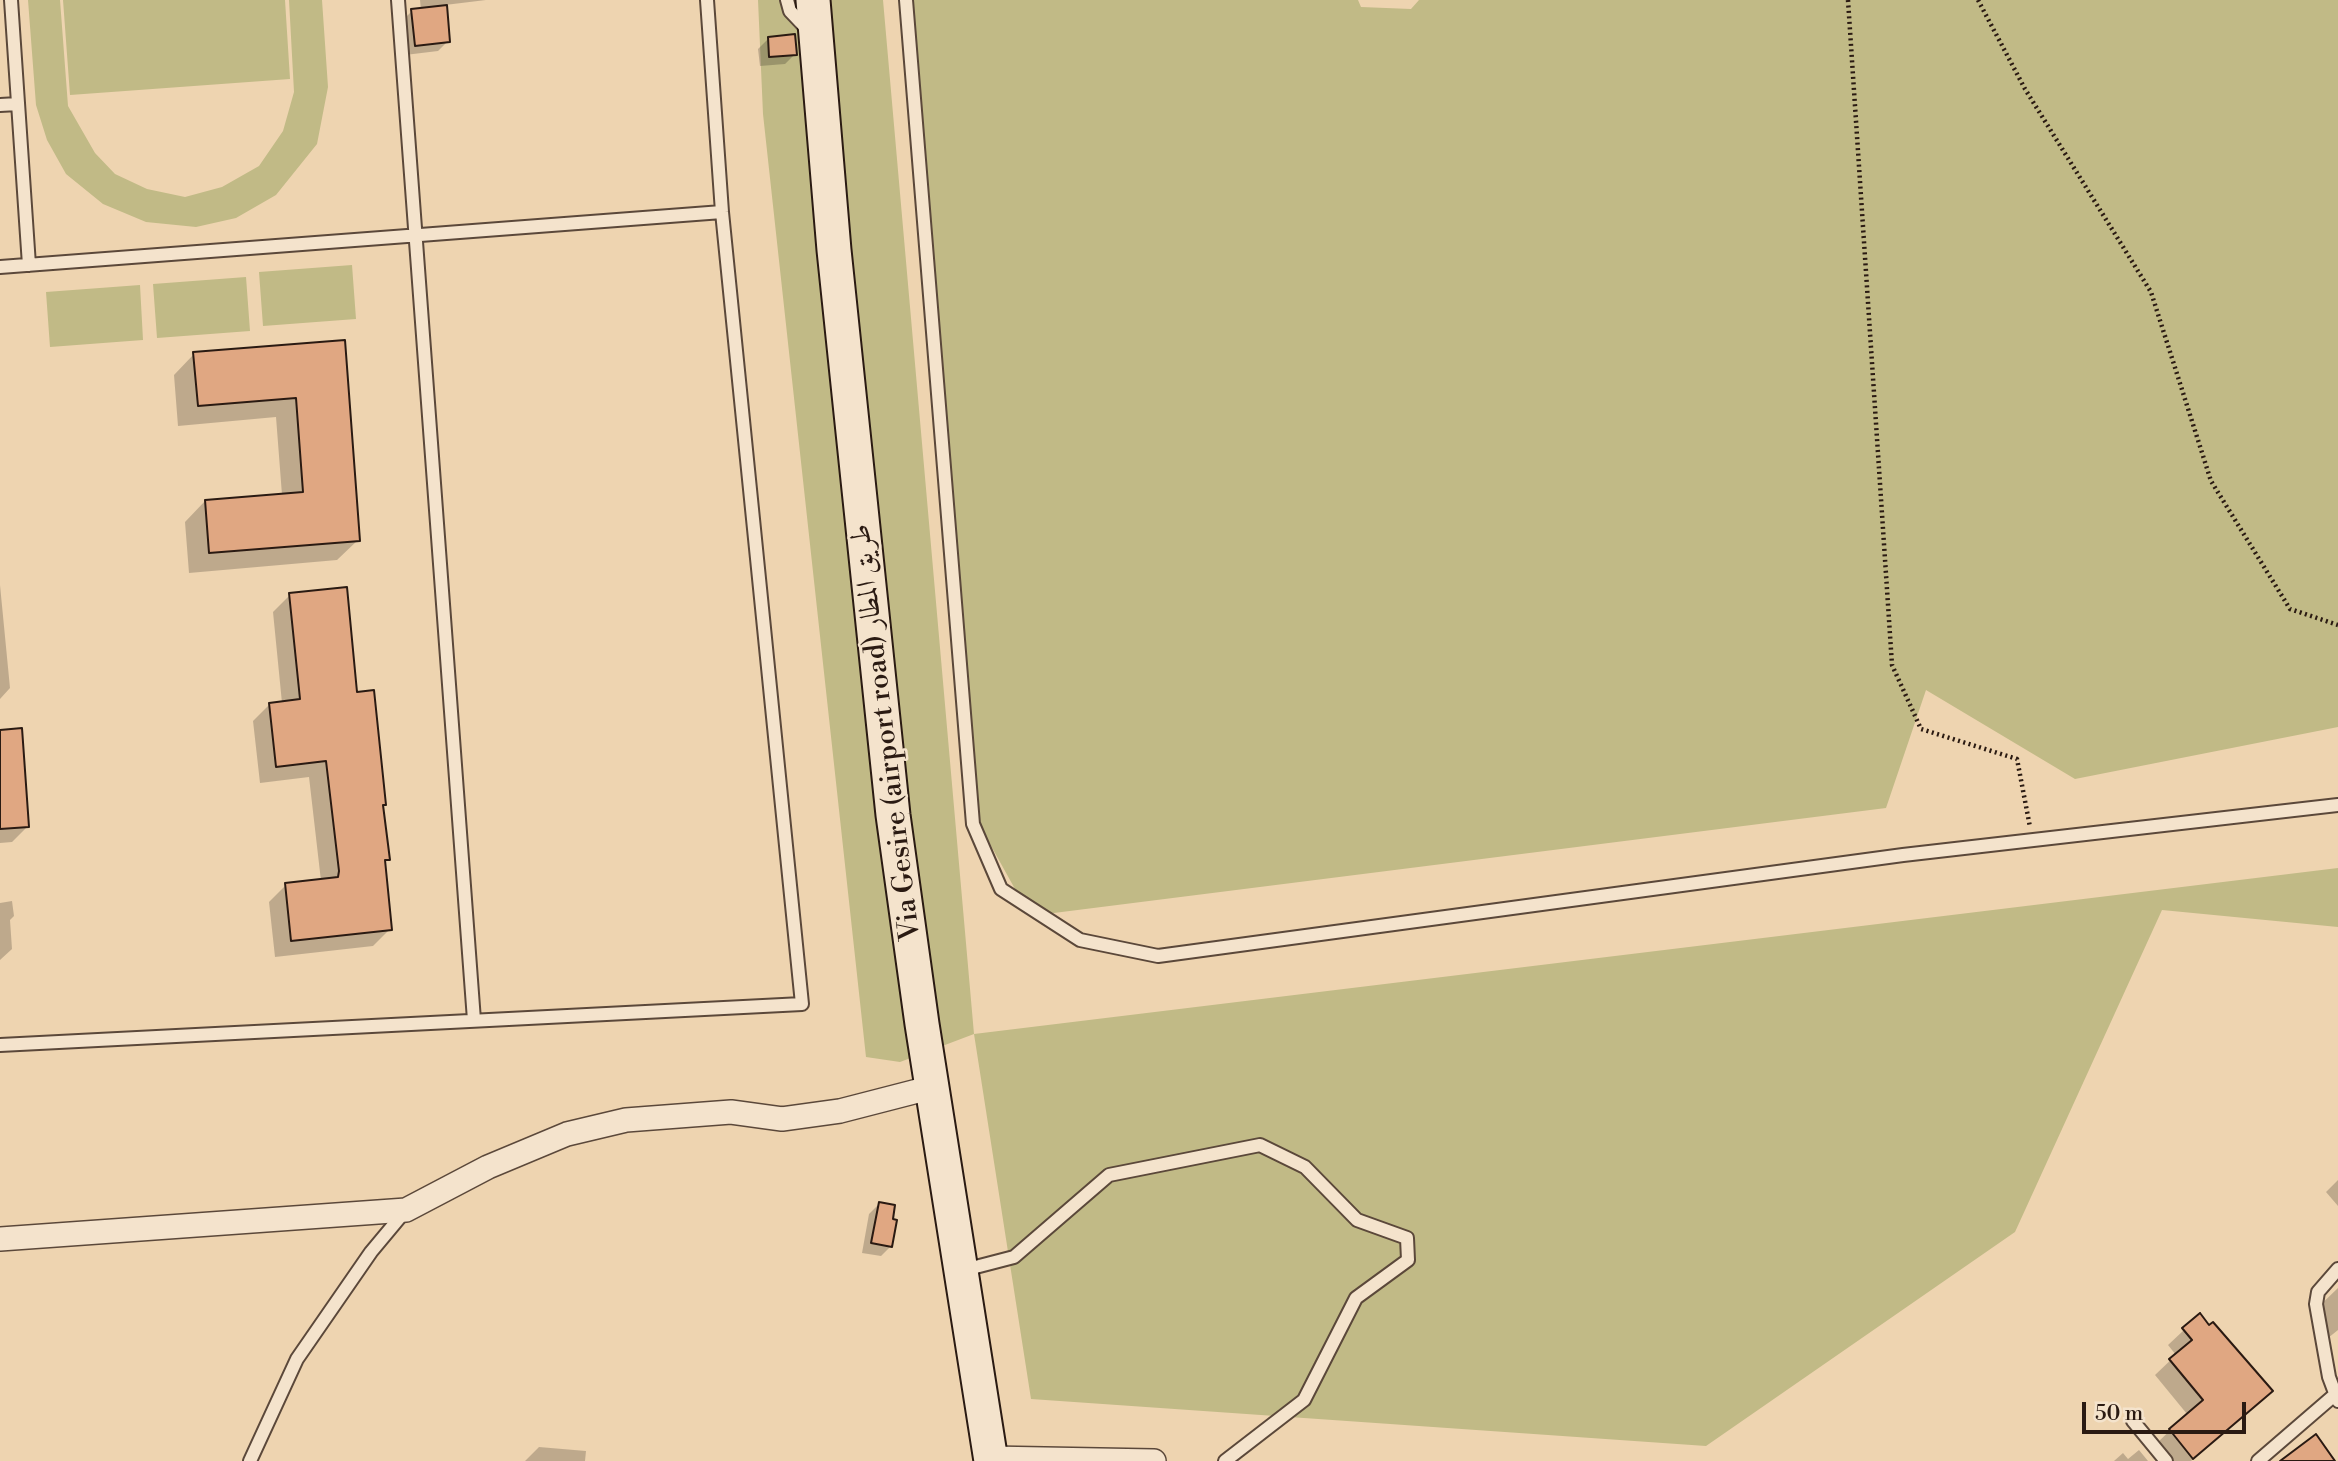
<!DOCTYPE html>
<html>
<head>
<meta charset="utf-8">
<style>
  body { margin:0 }
  #map { position:relative; width:2338px; height:1461px; overflow:hidden; background:#eed4b0; font-family:"Libre Bodoni",serif }
  canvas { display:block }
  .scale { position:absolute; left:2082px; top:1402px; width:164px; height:32px; box-sizing:border-box; border:4px solid #2a1a12; border-top:0; padding-left:9px; font-size:21px; line-height:24px; white-space:nowrap; color:#2a1a12; -webkit-text-stroke:5px #f4e3cc; paint-order:stroke }
</style>
</head>
<body>
<div id="map">
<canvas width="2338" height="1461"></canvas>
<div class="scale">50 m</div>
</div>
<script>
const g = document.querySelector('canvas').getContext('2d');
g.lineJoin = 'round';
function fillPath(path, color) {
  g.fillStyle = color;
  g.fill(path, 'evenodd');
}
function shape(rows) {
  const path = new Path2D();
  for (const r of rows) {
    path.moveTo(r[0], r[1]);
    for (let i = 2; i < r.length; i += 2) path.lineTo(r[i], r[i + 1]);
  }
  return path;
}
function stroke(path, color, width, dash) {
  g.strokeStyle = color;
  g.lineWidth = width;
  g.lineCap = dash ? 'butt' : 'round';
  g.setLineDash(dash || []);
  g.stroke(path);
}
function drawText(font, color, halo, rows, align = 'center') {
  g.font = font + ' "Libre Bodoni",Amiri,serif';
  g.lineWidth = 5;
  g.setLineDash([]);
  g.textBaseline = 'middle';
  g.strokeStyle = halo;
  g.fillStyle = color;
  for (const [text, x, y, turn = 0] of rows) {
    g.save();
    g.translate(x, y);
    g.rotate((+turn || 0) * Math.PI / 180);
    g.textAlign = isNaN(turn) ? turn : align;
    if (halo) g.strokeText(text, 0, 0);
    g.fillText(text, 0, 0);
    g.restore();
  }
}
fillPath(shape([
  [28,0,60,0,68,106,95,153,115,174,147,189,185,197,222,187,259,166,283,131,294,92,289,0,322,0,328,87,317,144,276,195,236,218,196,227,146,222,103,204,66,174,47,140,36,105],
  [63,0,285,0,290,79,70,95],
  [758,0,883,0,974,1034,2338,868,2338,927,2162,910,2015,1232,1706,1446,1031,1399,974,1034,900,1062,866,1057,763,114],
  [912,0,1358,0,1361,7,1411,9,1419,0,2338,0,2338,727,2075,779,1926,690,1886,808,1030,916,970,808],
  [352,265,356,319,263,326,259,272],
  [246,277,250,331,157,338,153,284],
  [140,285,143,340,50,347,46,292]
]), '#c1ba86');
fillPath(shape([
  [420,0,486,0,445,5,448,41,438,51,405,55,402,21,412,11,421,10],
  [768,39,795,54,785,64,760,66,758,49],
  [343,342,358,540,337,560,189,573,185,522,205,501,282,495,276,417,178,426,174,375,194,354],
  [0,585,10,688,0,699],
  [290,595,356,694,384,804,381,807,388,859,384,863,390,929,373,946,275,957,269,902,286,885,321,881,309,777,260,783,253,721,270,704,282,703,273,612],
  [0,731,27,827,12,842,0,843],
  [12,901,14,916,10,920,12,949,0,960,0,903],
  [2338,1180,2338,1206,2326,1192],
  [879,1204,891,1246,881,1256,862,1253,869,1214],
  [2338,1288,2338,1330,2323,1342,2312,1328,2312,1313],
  [2199,1316,2270,1391,2191,1461,2168,1461,2155,1445,2187,1414,2155,1375,2176,1355,2168,1345],
  [539,1447,586,1451,585,1461,525,1461],
  [2139,1450,2148,1461,2114,1461,2123,1453,2128,1459]
]), '#0003');
const building = shape([
  [447,5,450,42,415,46,411,9,447,5],
  [795,34,797,55,769,57,768,37,795,34],
  [345,340,360,541,209,553,205,500,303,492,296,398,198,406,193,352,345,340],
  [347,587,357,692,374,690,386,805,383,805,390,860,385,860,392,930,291,941,285,883,338,877,339,871,326,761,276,767,269,703,300,699,289,593,347,587],
  [22,728,29,827,0,829,0,730,22,728],
  [879,1202,895,1205,893,1219,897,1220,892,1247,871,1243,879,1202],
  [2200,1313,2209,1325,2213,1322,2273,1391,2193,1459,2169,1429,2203,1400,2169,1359,2192,1340,2182,1328,2200,1313],
  [2316,1434,2335,1461,2280,1461,2316,1434]
]);
fillPath(building, '#e0a782');
stroke(building, '#2a1a12', 2);
const lane = shape([
  [11,0,29,265],
  [398,0,474,1020],
  [787,0,790,11,809,31],
  [906,0,973,824,1001,889,1080,940,1158,956,1903,855,2338,805],
  [0,105,18,104],
  [0,267,722,212],
  [0,1045,802,1004,722,212,707,0],
  [2338,1269,2318,1292,2316,1304,2329,1377,2338,1401],
  [964,1270,1014,1257,1109,1175,1260,1145,1305,1167,1357,1220,1407,1238,1408,1260,1356,1298,1304,1400,1225,1461],
  [2133,1421,2166,1461],
  [250,1461,297,1359,371,1252,406,1210],
  [2258,1461,2338,1392]
]);
const street = shape([
  [0,1239,406,1210,488,1167,567,1134,626,1120,731,1112,782,1119,840,1111,933,1087],
  [990,1458,1154,1461]
]);
const secondary = shape([
  [813,0,834,250,893,815,922,1024,991,1461]
]);
stroke(lane, '#5b483a', 16);
stroke(street, '#5b483a', 26);
stroke(secondary, '#2a1a12', 37);
stroke(shape([
  [1848,0,1892,665,1921,729,2017,759,2030,827],
  [1978,0,2025,89,2151,292,2211,481,2290,609,2338,625]
]), '#2a1a12', 4.5, [2, 3.5]);
stroke(lane, '#f4e3cc', 12);
stroke(street, '#f4e3cc', 23);
stroke(secondary, '#f4e3cc', 33);
drawText('28px', '#2a1a12', '#f4e3cc', [
  ["Via Gesire (airport road) طريق المطار",887,732,-97]
]);
</script>
</body>
</html>
